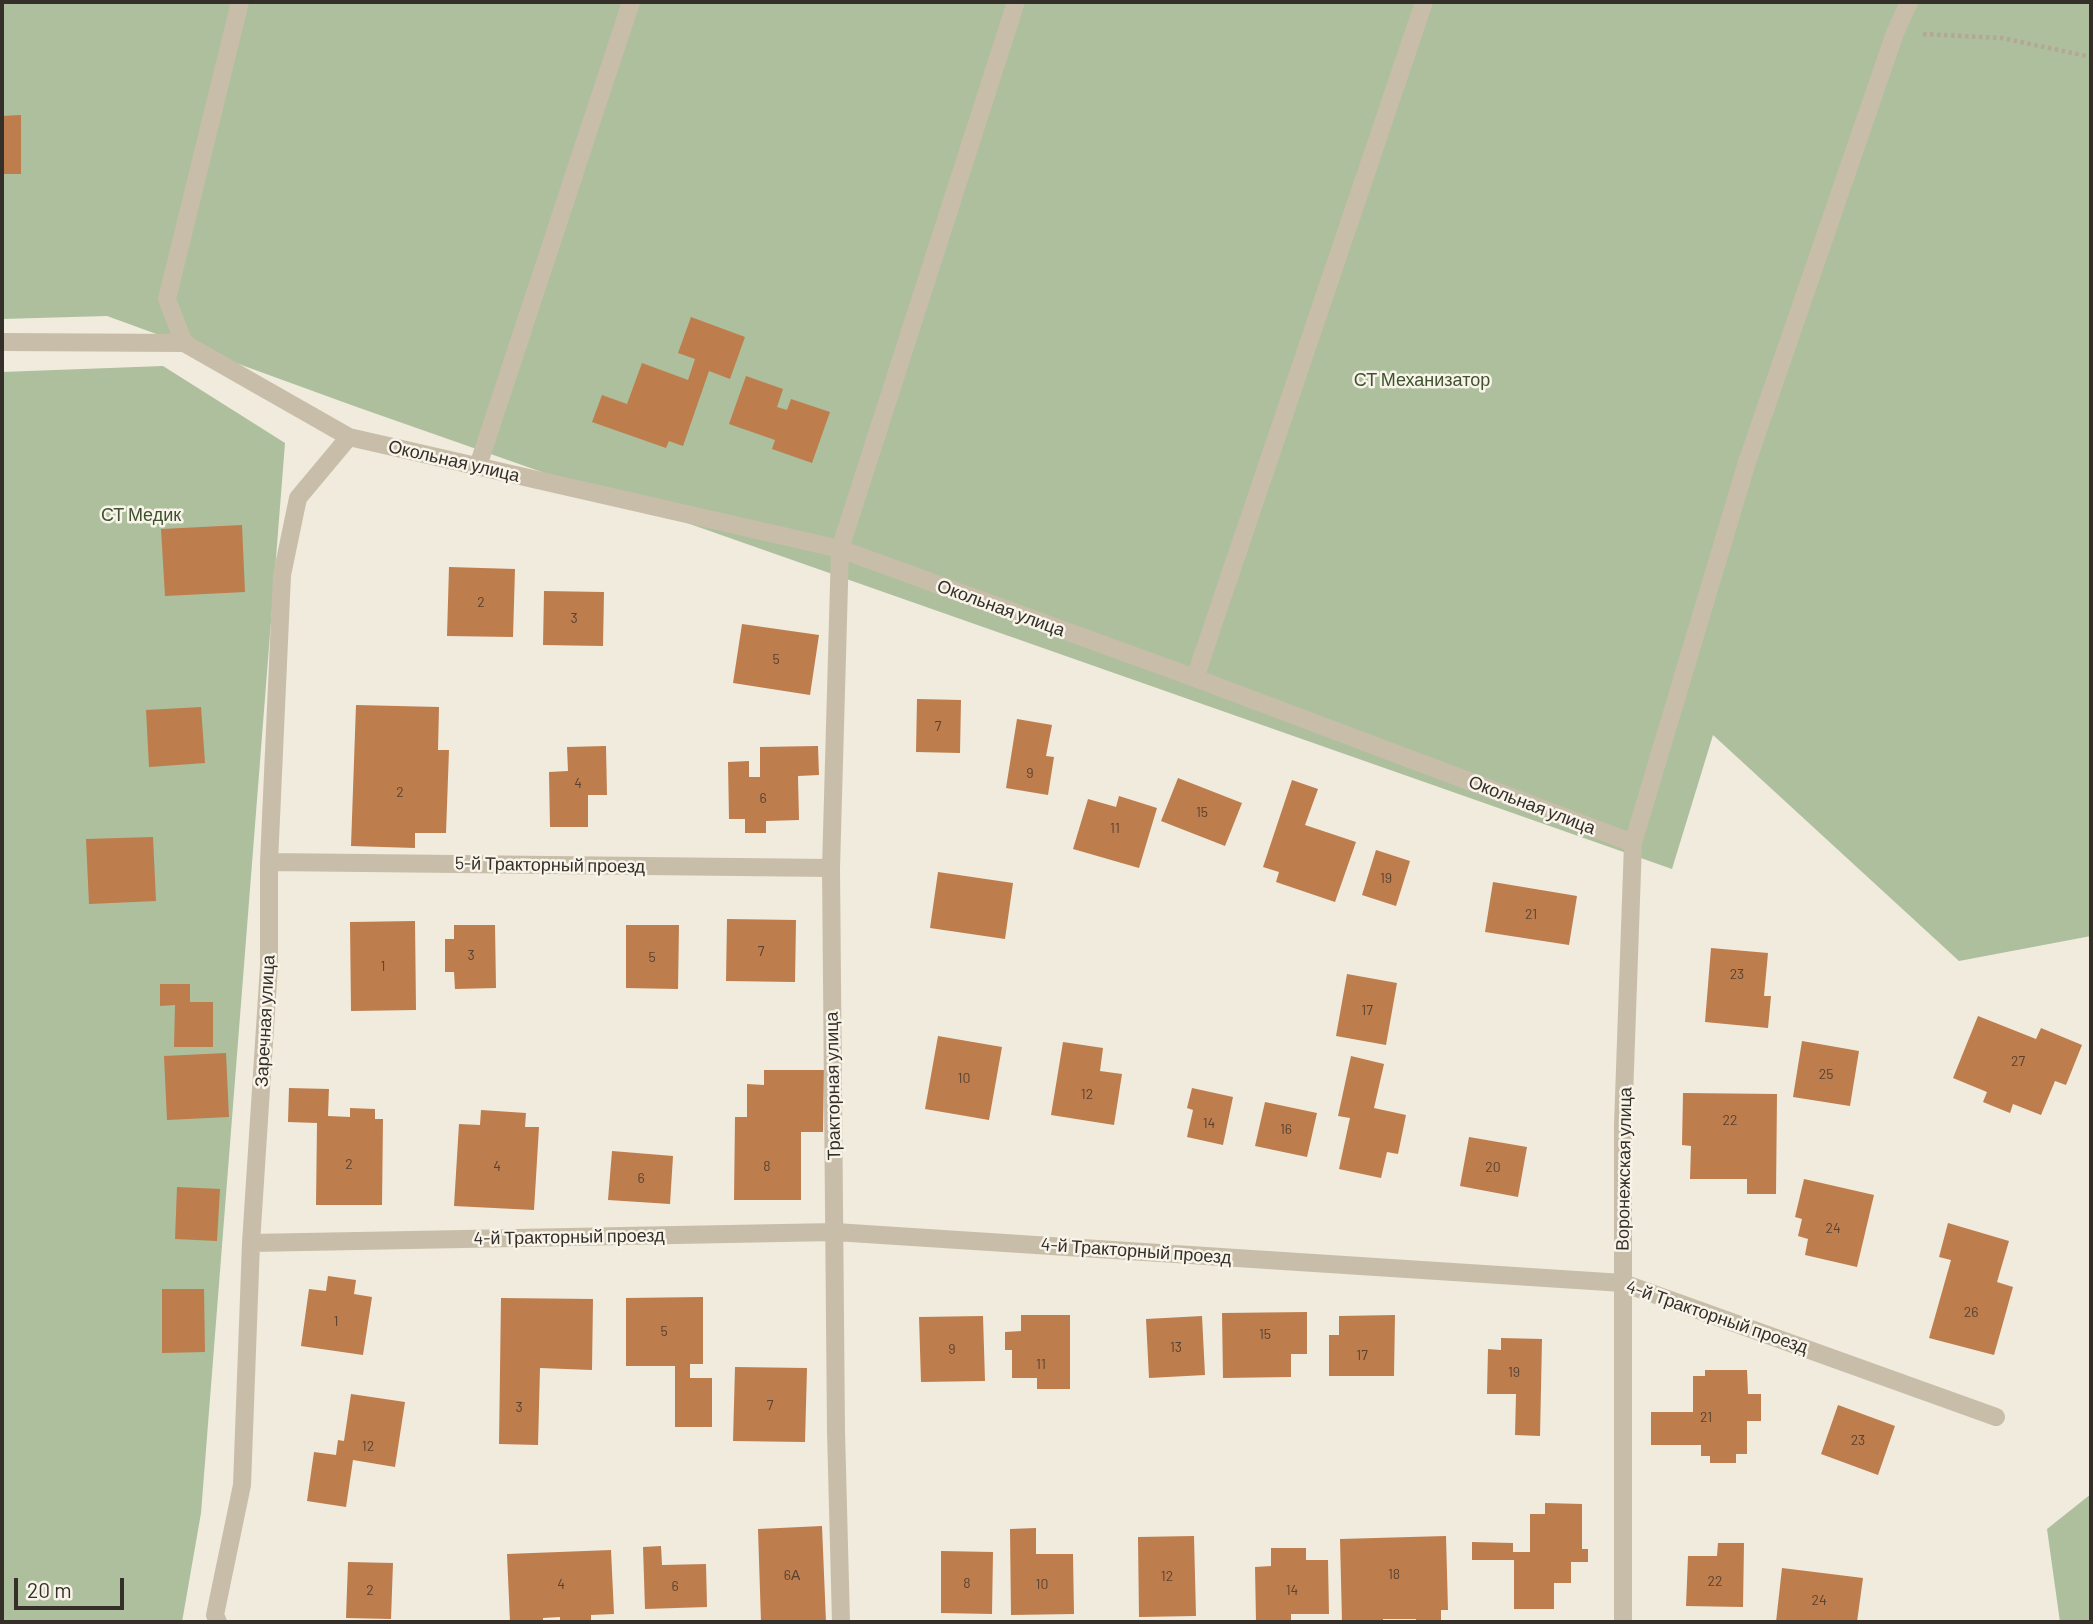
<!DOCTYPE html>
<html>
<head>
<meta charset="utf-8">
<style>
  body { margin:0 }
  #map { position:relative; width:2093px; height:1624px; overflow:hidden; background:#f0ebdd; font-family:Barlow,sans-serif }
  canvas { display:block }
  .frame { position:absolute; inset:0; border:4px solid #352f29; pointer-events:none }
  .scale { position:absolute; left:14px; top:1578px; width:110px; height:32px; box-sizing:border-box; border:4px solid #352f29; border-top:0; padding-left:9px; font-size:21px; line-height:24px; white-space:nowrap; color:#352f29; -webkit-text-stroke:5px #f8f4e9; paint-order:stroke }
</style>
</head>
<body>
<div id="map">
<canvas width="2093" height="1624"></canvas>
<div class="frame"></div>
<div class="scale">20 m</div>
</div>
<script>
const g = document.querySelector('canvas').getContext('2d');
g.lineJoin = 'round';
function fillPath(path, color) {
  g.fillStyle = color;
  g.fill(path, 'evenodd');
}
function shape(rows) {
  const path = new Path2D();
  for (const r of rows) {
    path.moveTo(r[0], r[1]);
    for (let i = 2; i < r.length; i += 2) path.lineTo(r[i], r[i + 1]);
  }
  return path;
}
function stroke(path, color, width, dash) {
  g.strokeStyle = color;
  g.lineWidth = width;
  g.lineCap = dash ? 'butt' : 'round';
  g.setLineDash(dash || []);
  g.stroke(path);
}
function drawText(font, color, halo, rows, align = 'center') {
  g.font = font + ' Barlow,sans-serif';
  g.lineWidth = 5;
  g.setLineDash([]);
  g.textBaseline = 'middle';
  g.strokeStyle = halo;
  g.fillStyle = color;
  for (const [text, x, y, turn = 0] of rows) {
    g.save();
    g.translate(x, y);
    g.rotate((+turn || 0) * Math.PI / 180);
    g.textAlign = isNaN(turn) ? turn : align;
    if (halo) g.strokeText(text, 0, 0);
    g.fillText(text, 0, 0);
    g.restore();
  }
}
fillPath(shape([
  [2,2,2091,2,2091,936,1959,961,1713,735,1672,869,354,406,107,316,2,319],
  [163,366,285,443,201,1513,182,1622,2,1622,2,372],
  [2091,1494,2091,1622,2060,1622,2047,1529]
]), '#adbf9d');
fillPath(shape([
  [21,115,21,174,2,174,2,116],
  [691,317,745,337,730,379,709,371,683,446,669,441,666,448,592,422,602,395,627,404,642,363,688,380,695,359,678,353],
  [746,376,783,389,777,407,787,410,791,399,830,412,812,463,772,449,775,440,729,424],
  [242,525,245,592,165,596,161,529],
  [449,567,515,569,513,637,447,636],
  [544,591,604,592,603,646,543,645],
  [742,624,819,635,810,695,733,683],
  [917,699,961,700,960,753,916,752],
  [356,705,439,707,438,750,449,750,446,833,415,833,415,848,351,846],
  [201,707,205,763,149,767,146,710],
  [1017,719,1052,725,1046,756,1054,757,1048,795,1006,788],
  [606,746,607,795,588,795,588,827,550,827,549,772,568,771,567,747],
  [818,746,819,775,798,776,799,820,766,821,766,833,745,833,745,819,729,819,728,762,749,761,749,777,760,777,760,747],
  [1178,778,1242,803,1225,846,1161,821],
  [1292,780,1318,789,1305,825,1356,842,1335,902,1276,882,1279,872,1263,867],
  [1119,796,1157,808,1139,868,1073,849,1088,799,1116,807],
  [153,837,156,901,89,904,86,839],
  [1376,850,1410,861,1396,906,1362,895],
  [938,872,1013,883,1005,939,930,928],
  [1493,882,1577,896,1569,945,1485,932],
  [727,919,796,920,795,982,726,981],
  [415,921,416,1010,351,1011,350,922],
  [454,925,495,925,496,988,455,989,454,972,445,972,445,939,454,939],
  [626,925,679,925,678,989,626,988],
  [1711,948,1768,953,1764,996,1771,996,1768,1028,1705,1022],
  [1347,974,1397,983,1386,1045,1336,1036],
  [160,984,190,984,190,1002,213,1002,213,1047,174,1047,175,1005,160,1006],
  [1978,1016,2036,1039,2041,1028,2082,1045,2066,1085,2055,1081,2041,1115,2013,1104,2010,1113,1983,1102,1987,1092,1953,1078],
  [938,1036,1002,1047,989,1120,925,1109],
  [1802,1041,1859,1051,1850,1106,1793,1097],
  [1063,1042,1103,1048,1100,1071,1122,1074,1114,1125,1051,1115],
  [226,1053,229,1117,167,1120,164,1056],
  [1351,1056,1384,1064,1374,1108,1406,1115,1398,1154,1387,1152,1381,1178,1339,1169,1350,1118,1338,1116],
  [764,1070,824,1070,823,1132,801,1132,801,1200,734,1200,735,1117,747,1117,747,1084,764,1085],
  [289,1088,329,1089,328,1116,350,1117,350,1108,375,1109,375,1119,383,1119,382,1205,316,1205,317,1123,288,1122],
  [1192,1088,1233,1097,1223,1145,1187,1137,1193,1110,1187,1108],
  [1683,1093,1777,1094,1776,1194,1747,1194,1747,1179,1690,1179,1691,1146,1682,1145],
  [1265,1102,1317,1113,1307,1157,1255,1146],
  [481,1110,526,1113,525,1127,539,1127,534,1210,454,1206,459,1124,480,1125],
  [1469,1137,1527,1147,1518,1197,1460,1186],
  [612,1151,673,1156,670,1204,608,1200],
  [1804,1179,1874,1195,1857,1267,1805,1255,1808,1239,1798,1236,1802,1219,1795,1217],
  [177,1187,220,1189,217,1241,175,1239],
  [1948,1223,2009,1241,1997,1282,2013,1287,1994,1355,1929,1338,1951,1260,1939,1257],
  [328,1276,356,1280,354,1294,372,1297,363,1355,301,1346,309,1289,326,1291],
  [162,1289,204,1289,205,1352,162,1353],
  [703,1297,703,1364,690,1364,690,1378,712,1378,712,1427,675,1427,675,1366,626,1366,626,1298],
  [501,1298,593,1299,592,1370,540,1368,538,1445,499,1444],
  [1307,1312,1307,1354,1291,1354,1291,1377,1223,1378,1222,1313],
  [1021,1315,1070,1315,1070,1389,1037,1389,1037,1378,1012,1378,1012,1350,1005,1350,1005,1332,1021,1331],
  [1395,1315,1394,1376,1329,1376,1329,1335,1339,1335,1339,1316],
  [983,1316,985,1381,921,1382,919,1317],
  [1202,1316,1205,1375,1149,1378,1146,1319],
  [1501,1338,1542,1339,1540,1436,1515,1435,1516,1394,1487,1394,1488,1349,1501,1350],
  [735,1367,807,1368,805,1442,733,1441],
  [1705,1370,1747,1370,1748,1394,1761,1394,1761,1421,1747,1421,1747,1454,1736,1454,1736,1463,1710,1463,1710,1456,1701,1456,1701,1445,1651,1445,1651,1412,1693,1412,1693,1376,1705,1376],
  [351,1394,405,1402,395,1467,353,1460,346,1507,307,1501,314,1452,336,1455,338,1440,344,1441],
  [1838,1405,1895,1426,1878,1475,1821,1454],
  [1545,1503,1582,1504,1582,1549,1588,1549,1588,1562,1571,1562,1571,1583,1554,1583,1554,1609,1514,1609,1514,1560,1472,1560,1472,1542,1513,1543,1513,1552,1530,1552,1530,1514,1545,1514],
  [822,1526,826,1622,761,1622,758,1529],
  [1036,1528,1036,1554,1073,1554,1074,1614,1011,1615,1010,1529],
  [1194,1536,1196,1616,1139,1617,1138,1537],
  [1446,1536,1448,1610,1441,1610,1441,1622,1416,1622,1416,1619,1383,1619,1383,1622,1342,1622,1340,1539],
  [1718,1543,1744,1543,1743,1607,1686,1606,1688,1556,1717,1556],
  [661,1546,662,1565,706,1564,707,1607,645,1609,643,1547],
  [1271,1548,1306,1548,1306,1560,1328,1560,1329,1614,1291,1614,1291,1622,1256,1622,1255,1567,1271,1566],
  [611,1550,614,1614,591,1615,591,1622,560,1622,560,1617,543,1618,543,1622,510,1622,507,1554],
  [941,1551,993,1552,992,1614,941,1613],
  [348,1562,393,1563,391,1619,346,1618],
  [1782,1568,1863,1578,1857,1622,1776,1622]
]), '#be7d4d');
stroke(shape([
  [1923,34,2002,38,2091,57]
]), '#b4a793', 4.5, [3.5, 3.5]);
stroke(shape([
  [2,342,184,343,349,437,840,549,1195,678,1633,843],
  [184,343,167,299,240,2],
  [478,466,631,2],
  [1195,678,1424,2],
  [269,862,831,868],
  [251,1243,835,1232,1623,1283,1996,1417],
  [218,1622,215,1615,242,1485,251,1243,269,966,269,862,282,575,298,498,349,437],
  [841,1622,836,1431,831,868,840,549,1016,2],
  [1623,1622,1623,1125,1633,843,1747,462,1895,33,1909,2]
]), '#c8bda9', 18);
drawText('14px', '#574232', null, [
  ["2",481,602],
  ["3",574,618],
  ["5",776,659],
  ["7",938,726],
  ["9",1030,773],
  ["4",578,783],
  ["2",400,792],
  ["6",763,798],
  ["15",1202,812],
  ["11",1115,828],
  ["19",1386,878],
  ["21",1531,914],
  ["7",761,951],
  ["3",471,955],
  ["5",652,957],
  ["1",383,966],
  ["23",1737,974],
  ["17",1367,1010],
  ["27",2018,1061],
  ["25",1826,1074],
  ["10",964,1078],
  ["12",1087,1094],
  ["22",1730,1120],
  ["14",1209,1123],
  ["16",1286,1129],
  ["2",349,1164],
  ["4",497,1166],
  ["8",767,1166],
  ["20",1493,1167],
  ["6",641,1178],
  ["24",1833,1228],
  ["26",1971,1312],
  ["1",336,1321],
  ["5",664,1331],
  ["15",1265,1334],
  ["13",1176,1347],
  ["9",952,1349],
  ["17",1362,1355],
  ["11",1041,1364],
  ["19",1514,1372],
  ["7",770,1405],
  ["3",519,1407],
  ["21",1706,1417],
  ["23",1858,1440],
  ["12",368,1446],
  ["18",1394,1574],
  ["6А",792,1575],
  ["12",1167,1576],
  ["22",1715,1581],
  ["8",967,1583],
  ["4",561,1584],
  ["10",1042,1584],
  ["6",675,1586],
  ["2",370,1590],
  ["14",1292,1590],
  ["24",1819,1600]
]);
drawText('18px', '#3e522e', '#f8f4e9', [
  ["СТ Механизатор",1422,380],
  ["СТ Медик",141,515]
]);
drawText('18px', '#352f29', '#f8f4e9', [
  ["Окольная улица",454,461,13],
  ["Окольная улица",1001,608,20],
  ["Окольная улица",1532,805,21],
  ["5-й Тракторный проезд",550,865,1],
  ["Заречная улица",265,1021,-87],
  ["Тракторная улица",833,1086,-91],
  ["Воронежская улица",1624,1169,-89],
  ["4-й Тракторный проезд",569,1237,-1],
  ["4-й Тракторный проезд",1136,1251,4],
  ["4-й Тракторный проезд",1717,1317,19]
]);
</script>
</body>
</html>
